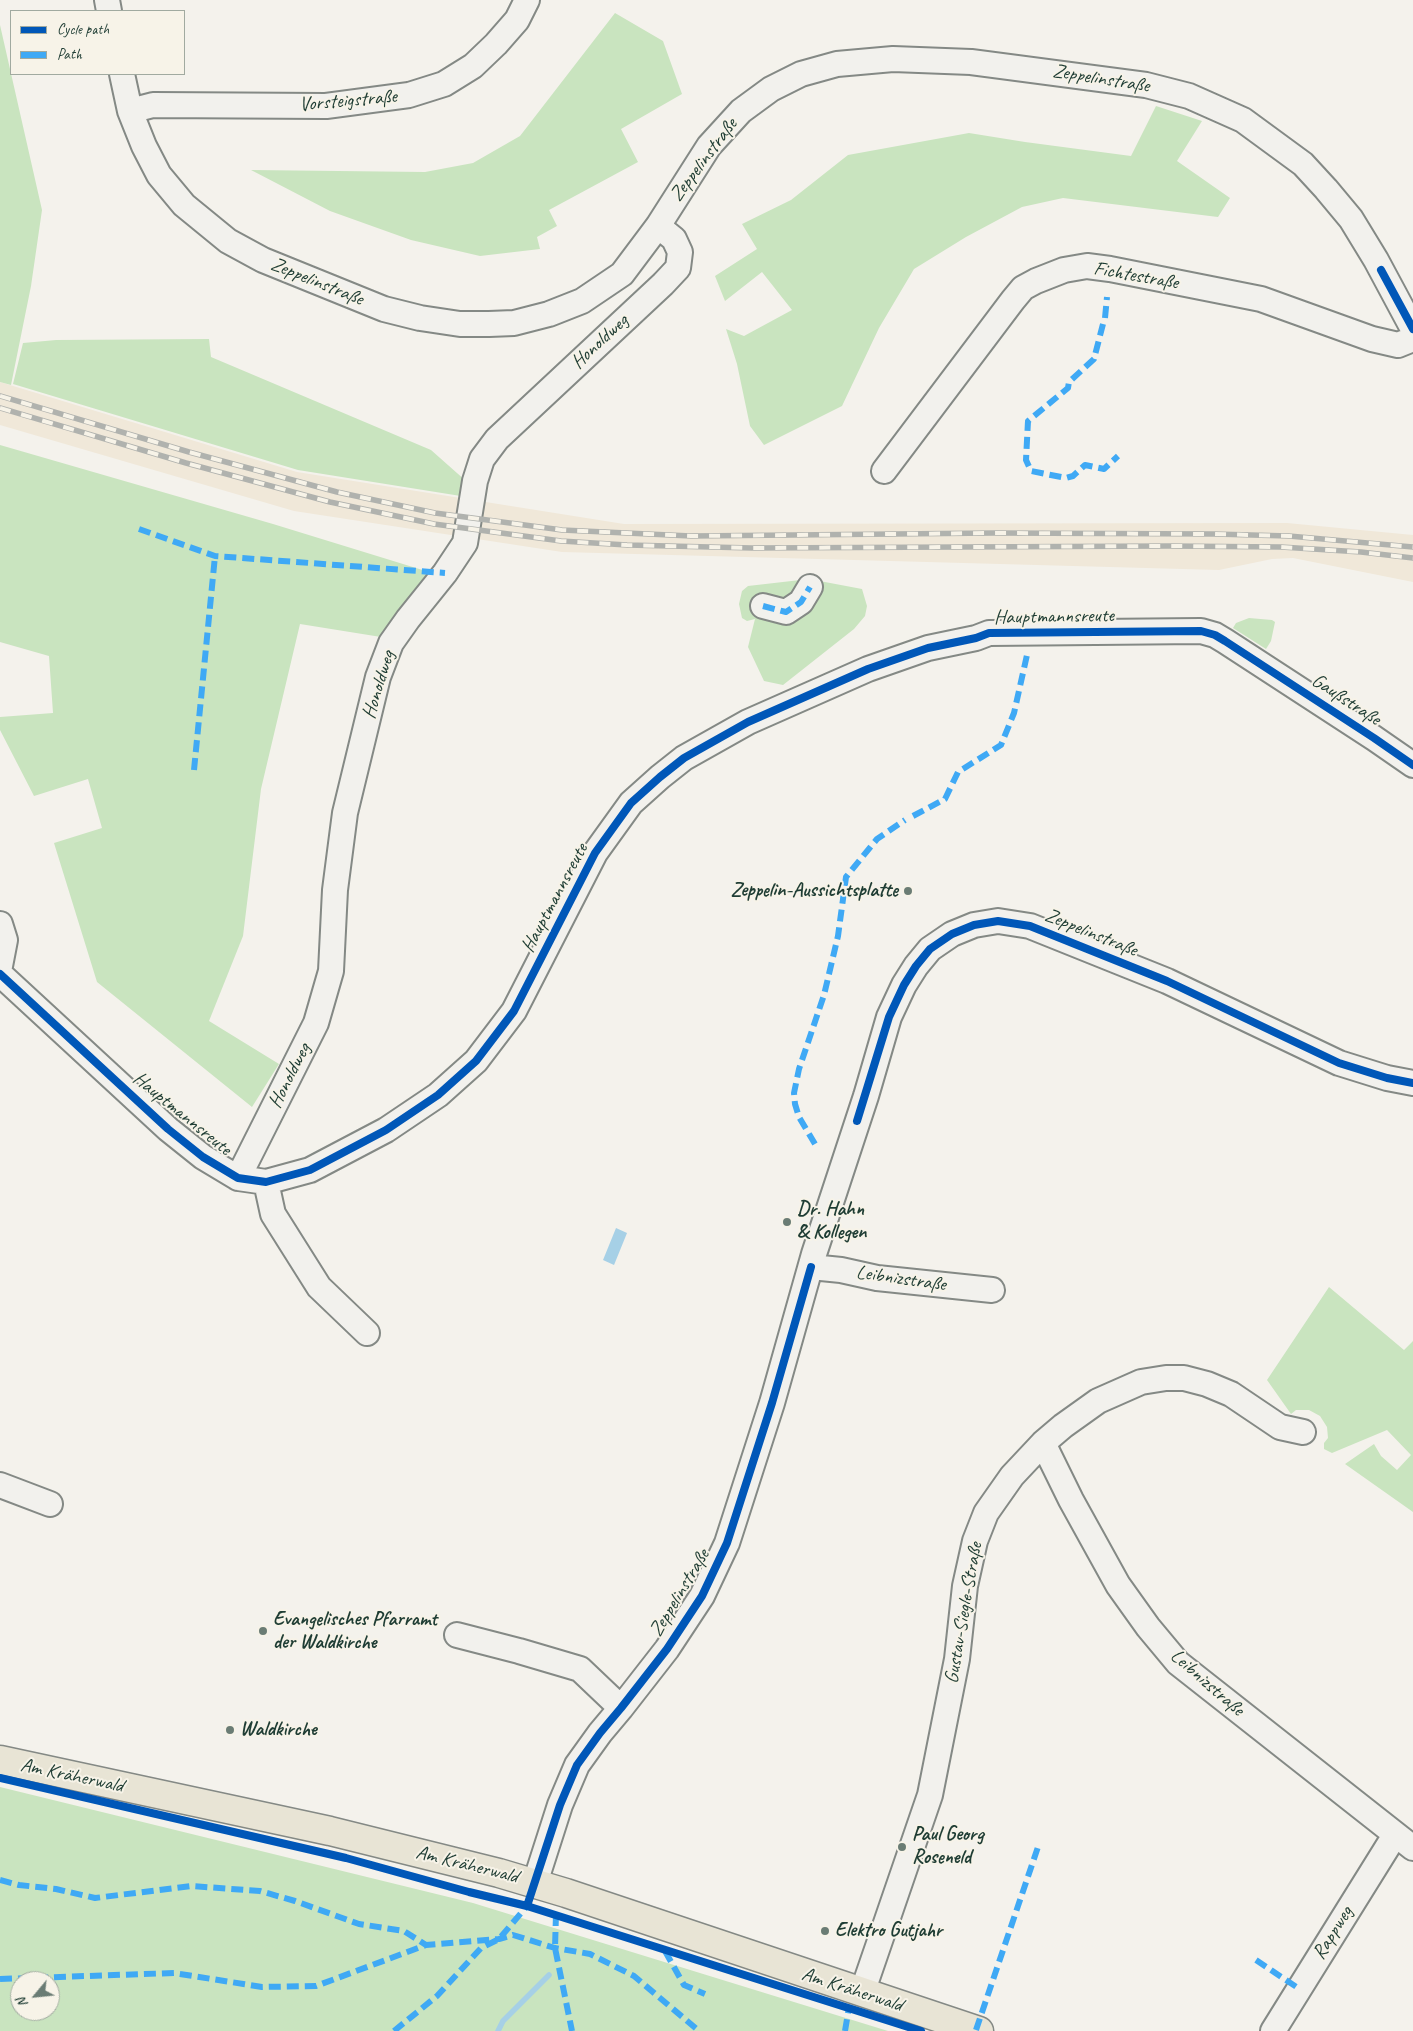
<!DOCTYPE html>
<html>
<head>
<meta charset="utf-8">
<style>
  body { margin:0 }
  #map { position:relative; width:1413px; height:2031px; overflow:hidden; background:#f4f2ec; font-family:Caveat,sans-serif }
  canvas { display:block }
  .legend { position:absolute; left:10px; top:10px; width:175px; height:65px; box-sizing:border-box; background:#f7f3e8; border:1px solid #a1aaa0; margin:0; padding:6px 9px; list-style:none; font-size:15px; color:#1f3d34 }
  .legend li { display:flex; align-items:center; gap:10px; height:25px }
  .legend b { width:25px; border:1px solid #a1aaa0 }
  .north { position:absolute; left:10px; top:1971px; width:50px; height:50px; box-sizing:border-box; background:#f7f3e8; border:1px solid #a1aaa0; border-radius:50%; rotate:242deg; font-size:14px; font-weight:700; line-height:20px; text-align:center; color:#1f3d34 }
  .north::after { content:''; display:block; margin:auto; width:18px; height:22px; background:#6a7c74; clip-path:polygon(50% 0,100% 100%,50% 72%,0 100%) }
</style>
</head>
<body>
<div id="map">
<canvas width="1413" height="2031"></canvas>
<ul class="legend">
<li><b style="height:6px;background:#0057b8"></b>Cycle path</li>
<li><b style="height:6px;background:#3fa9f5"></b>Path</li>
</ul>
<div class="north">N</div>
</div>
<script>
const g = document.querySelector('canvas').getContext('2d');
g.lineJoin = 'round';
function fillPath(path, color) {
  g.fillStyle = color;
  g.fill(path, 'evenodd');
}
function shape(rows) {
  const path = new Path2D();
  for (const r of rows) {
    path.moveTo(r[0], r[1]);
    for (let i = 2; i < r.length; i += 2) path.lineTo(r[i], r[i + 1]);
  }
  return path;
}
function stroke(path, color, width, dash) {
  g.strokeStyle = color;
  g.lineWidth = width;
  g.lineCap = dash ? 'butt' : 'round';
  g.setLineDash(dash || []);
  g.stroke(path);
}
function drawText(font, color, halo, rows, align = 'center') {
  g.font = font + ' Caveat,sans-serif';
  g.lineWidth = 4;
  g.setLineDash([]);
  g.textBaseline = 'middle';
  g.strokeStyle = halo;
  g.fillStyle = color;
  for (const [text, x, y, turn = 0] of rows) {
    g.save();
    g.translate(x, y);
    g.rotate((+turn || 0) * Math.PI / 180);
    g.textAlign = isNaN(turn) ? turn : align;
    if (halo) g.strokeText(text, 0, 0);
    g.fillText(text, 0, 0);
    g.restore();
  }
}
fillPath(shape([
  [0,382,297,472,624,524,1287,523,1413,535,1413,582,1293,558,1272,559,1219,570,562,552,294,511,0,425]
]), '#f0e8d9');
fillPath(shape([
  [615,13,663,41,682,94,621,129,638,162,549,210,557,226,537,237,540,249,480,256,411,240,330,211,251,170,425,172,473,163,520,136],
  [0,25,42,210,31,286,11,385,0,382],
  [1156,106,1202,121,1177,161,1230,198,1218,217,1063,198,1022,207,966,237,914,269,879,328,842,406,764,445,750,426,737,364,726,329,744,336,792,310,762,272,725,301,715,276,757,249,742,224,791,200,848,155,969,133,1025,142,1131,156],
  [209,339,211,357,431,450,466,481,467,497,298,470,13,384,23,343,56,340],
  [0,445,273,524,429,572,381,637,300,624,261,789,243,936,209,1021,279,1064,252,1107,97,982,54,843,102,828,88,779,34,796,0,730,0,717,53,713,49,656,0,642],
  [809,579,862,589,867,606,865,616,854,629,783,685,764,681,748,647,755,619,747,621,742,618,739,604,742,591,748,586],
  [1249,618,1272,620,1275,622,1271,641,1266,649,1233,628,1236,623],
  [1329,1287,1404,1350,1413,1341,1413,1512,1345,1464,1374,1444,1381,1456,1397,1470,1411,1455,1387,1430,1332,1453,1324,1449,1324,1443,1328,1438,1327,1427,1320,1416,1309,1410,1296,1410,1291,1414,1267,1380],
  [0,1787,473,1903,888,2031,0,2031],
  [20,1981,50,1981,50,2011,20,2011]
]), '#c9e4bf');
fillPath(shape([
  [616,1228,627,1233,614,1265,603,1260]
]), '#a6d0e6');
stroke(shape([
  [498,2031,503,2021,549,1975]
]), '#a6d0e6', 5.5);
const minor = shape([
  [107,0,109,11],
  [122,74,130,111,144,146,159,175,184,205,228,241,263,260,384,309,420,318,460,324,489,324,514,323,549,314,582,301,622,274,658,226,709,146,741,111,771,89,801,74,837,64,893,59,971,62,1146,85,1189,96,1243,120,1303,164,1326,189,1351,219,1376,260,1413,329],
  [130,111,153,105,326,106,409,95,444,84,473,66,496,44,517,20,527,0],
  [884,471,1013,300,1023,288,1036,281,1064,270,1087,266,1110,269,1261,299,1372,339,1398,345,1413,339],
  [763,606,786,612,801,602,810,587],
  [0,924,5,940,0,966],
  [0,974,168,1129,203,1157,238,1178,266,1182,310,1170,386,1130,438,1095,476,1061,514,1011,595,853,631,803,660,777,684,758,748,722,868,669,928,648,976,638,989,633,1201,631,1215,635,1225,641,1374,738,1413,765],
  [238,1178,316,1023,331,971,335,890,345,813,378,677,391,643,408,619,445,573,465,543,475,481,482,459,497,439,663,284,678,268,680,252,674,239,658,226],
  [266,1182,273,1214,319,1287,367,1333],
  [811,1267,841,1270,877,1278,992,1290],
  [1043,1443,1071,1500,1118,1585,1148,1627,1178,1663,1413,1848],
  [0,1485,50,1504],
  [457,1635,519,1651,580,1669,621,1708],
  [535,1883,560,1805,577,1765,600,1733,621,1708,667,1649,702,1596,727,1543,772,1403,814,1254,866,1096,889,1017,904,985,916,966,930,949,952,934,974,925,998,921,1030,926,1167,981,1339,1063,1387,1078,1413,1083],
  [862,1993,930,1795,957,1659,965,1586,975,1541,986,1513,1012,1476,1043,1443,1063,1426,1098,1401,1141,1382,1166,1378,1184,1378,1207,1384,1231,1394,1280,1427,1303,1432],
  [1273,2031,1395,1835]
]);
const major = shape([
  [0,1760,330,1831,499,1873,566,1893,979,2031]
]);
stroke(minor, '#848985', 28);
stroke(major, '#848985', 31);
stroke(minor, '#f2f1ed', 24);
stroke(major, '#e8e4d5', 28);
const rail = shape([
  [0,396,189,452,337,492,435,513,562,530,691,536,995,533,1214,534,1289,536,1413,547],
  [0,408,186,463,330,502,434,524,561,541,627,545,752,548,1169,546,1281,547,1361,552,1413,558]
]);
stroke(rail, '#b0b2ae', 5.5);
stroke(rail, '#f7f3e8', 4, [11]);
stroke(shape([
  [1105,318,1107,297],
  [1103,324,1094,359,1069,382,1068,388,1028,421,1026,460,1031,471,1066,478,1073,476,1085,465,1104,469,1118,456],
  [139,529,215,556,445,573],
  [763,606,786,612,801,602,810,587],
  [194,770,215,556],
  [913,816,945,799,958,772,1001,745,1014,713,1027,655],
  [815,1144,799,1117,795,1104,794,1093,799,1069,824,995,838,936,846,877,877,839,905,820],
  [0,1880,19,1885,56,1889,95,1898,191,1886,260,1891,295,1901,359,1924,404,1931,426,1945],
  [556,1914,555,1948,572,2031],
  [665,1951,684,1985,705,1994],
  [1256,1960,1298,1988],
  [0,1979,174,1973,262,1987,316,1986,426,1945,499,1939,513,1935,555,1948,590,1954,634,1976,699,2031],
  [976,2030,1039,1844],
  [394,2031,437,1996,481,1948,499,1939,527,1906],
  [845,2031,849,2007]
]), '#3fa9f5', 6, [12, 6]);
stroke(shape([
  [1381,270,1413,329],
  [0,974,168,1129,203,1157,238,1178,266,1182,310,1170,386,1130,438,1095,476,1061,514,1011,595,853,631,803,660,777,684,758,748,722,868,669,928,648,976,638,989,633,1201,631,1215,635,1225,641,1374,738,1413,765],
  [857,1121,889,1017,904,985,916,966,930,949,952,934,974,925,998,921,1030,926,1167,981,1339,1063,1387,1078,1413,1083],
  [0,1778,346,1858,469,1892,527,1906,921,2031],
  [527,1906,560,1805,577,1765,600,1733,621,1708,667,1649,702,1596,727,1543,772,1403,811,1267]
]), '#0057b8', 8);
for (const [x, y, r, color] of [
  [908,891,5,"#6a7c74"],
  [787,1222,5,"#6a7c74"],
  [263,1631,5,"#6a7c74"],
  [230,1730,5,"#6a7c74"],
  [902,1847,5,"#6a7c74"],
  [825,1931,5,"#6a7c74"]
]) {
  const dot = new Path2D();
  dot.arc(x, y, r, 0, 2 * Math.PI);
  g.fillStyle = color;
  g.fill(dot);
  stroke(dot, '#f7f3e8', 2);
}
drawText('20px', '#1f3d34', '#f7f3e8', [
  ["Zeppelinstraße",1101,79,9],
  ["Vorsteigstraße",348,101,-5],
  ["Zeppelinstraße",704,160,-53],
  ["Fichtestraße",1136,276,10],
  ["Zeppelinstraße",317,282,22],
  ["Honoldweg",600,342,-43],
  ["Hauptmannsreute",1054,617,-1],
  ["Honoldweg",379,685,-73],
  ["Gaußstraße",1346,700,33],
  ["Hauptmannsreute",555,898,-62],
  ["Zeppelinstraße",1091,933,22],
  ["Honoldweg",290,1076,-63],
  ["Hauptmannsreute",182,1114,39],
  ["Leibnizstraße",901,1279,8],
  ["Zeppelinstraße",680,1593,-59],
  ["Gustav-Siegle-Straße",964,1613,-80],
  ["Leibnizstraße",1207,1683,41],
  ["Am Kräherwald",72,1776,12],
  ["Am Kräherwald",467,1865,14],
  ["Rappweg",1333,1933,-58],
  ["Am Kräherwald",852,1990,18]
]);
drawText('bold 20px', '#1f3d34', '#f7f3e8', [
  ["Zeppelin-Aussichtsplatte",898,891,"right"],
  ["Dr. Hahn",797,1210],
  ["& Kollegen",797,1233],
  ["Evangelisches Pfarramt",273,1620],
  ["der Waldkirche",273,1643],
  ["Waldkirche",240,1730],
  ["Paul Georg",912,1835],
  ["Roseneld",912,1858],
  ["Elektro Gutjahr",835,1931]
], 'left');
</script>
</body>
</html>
